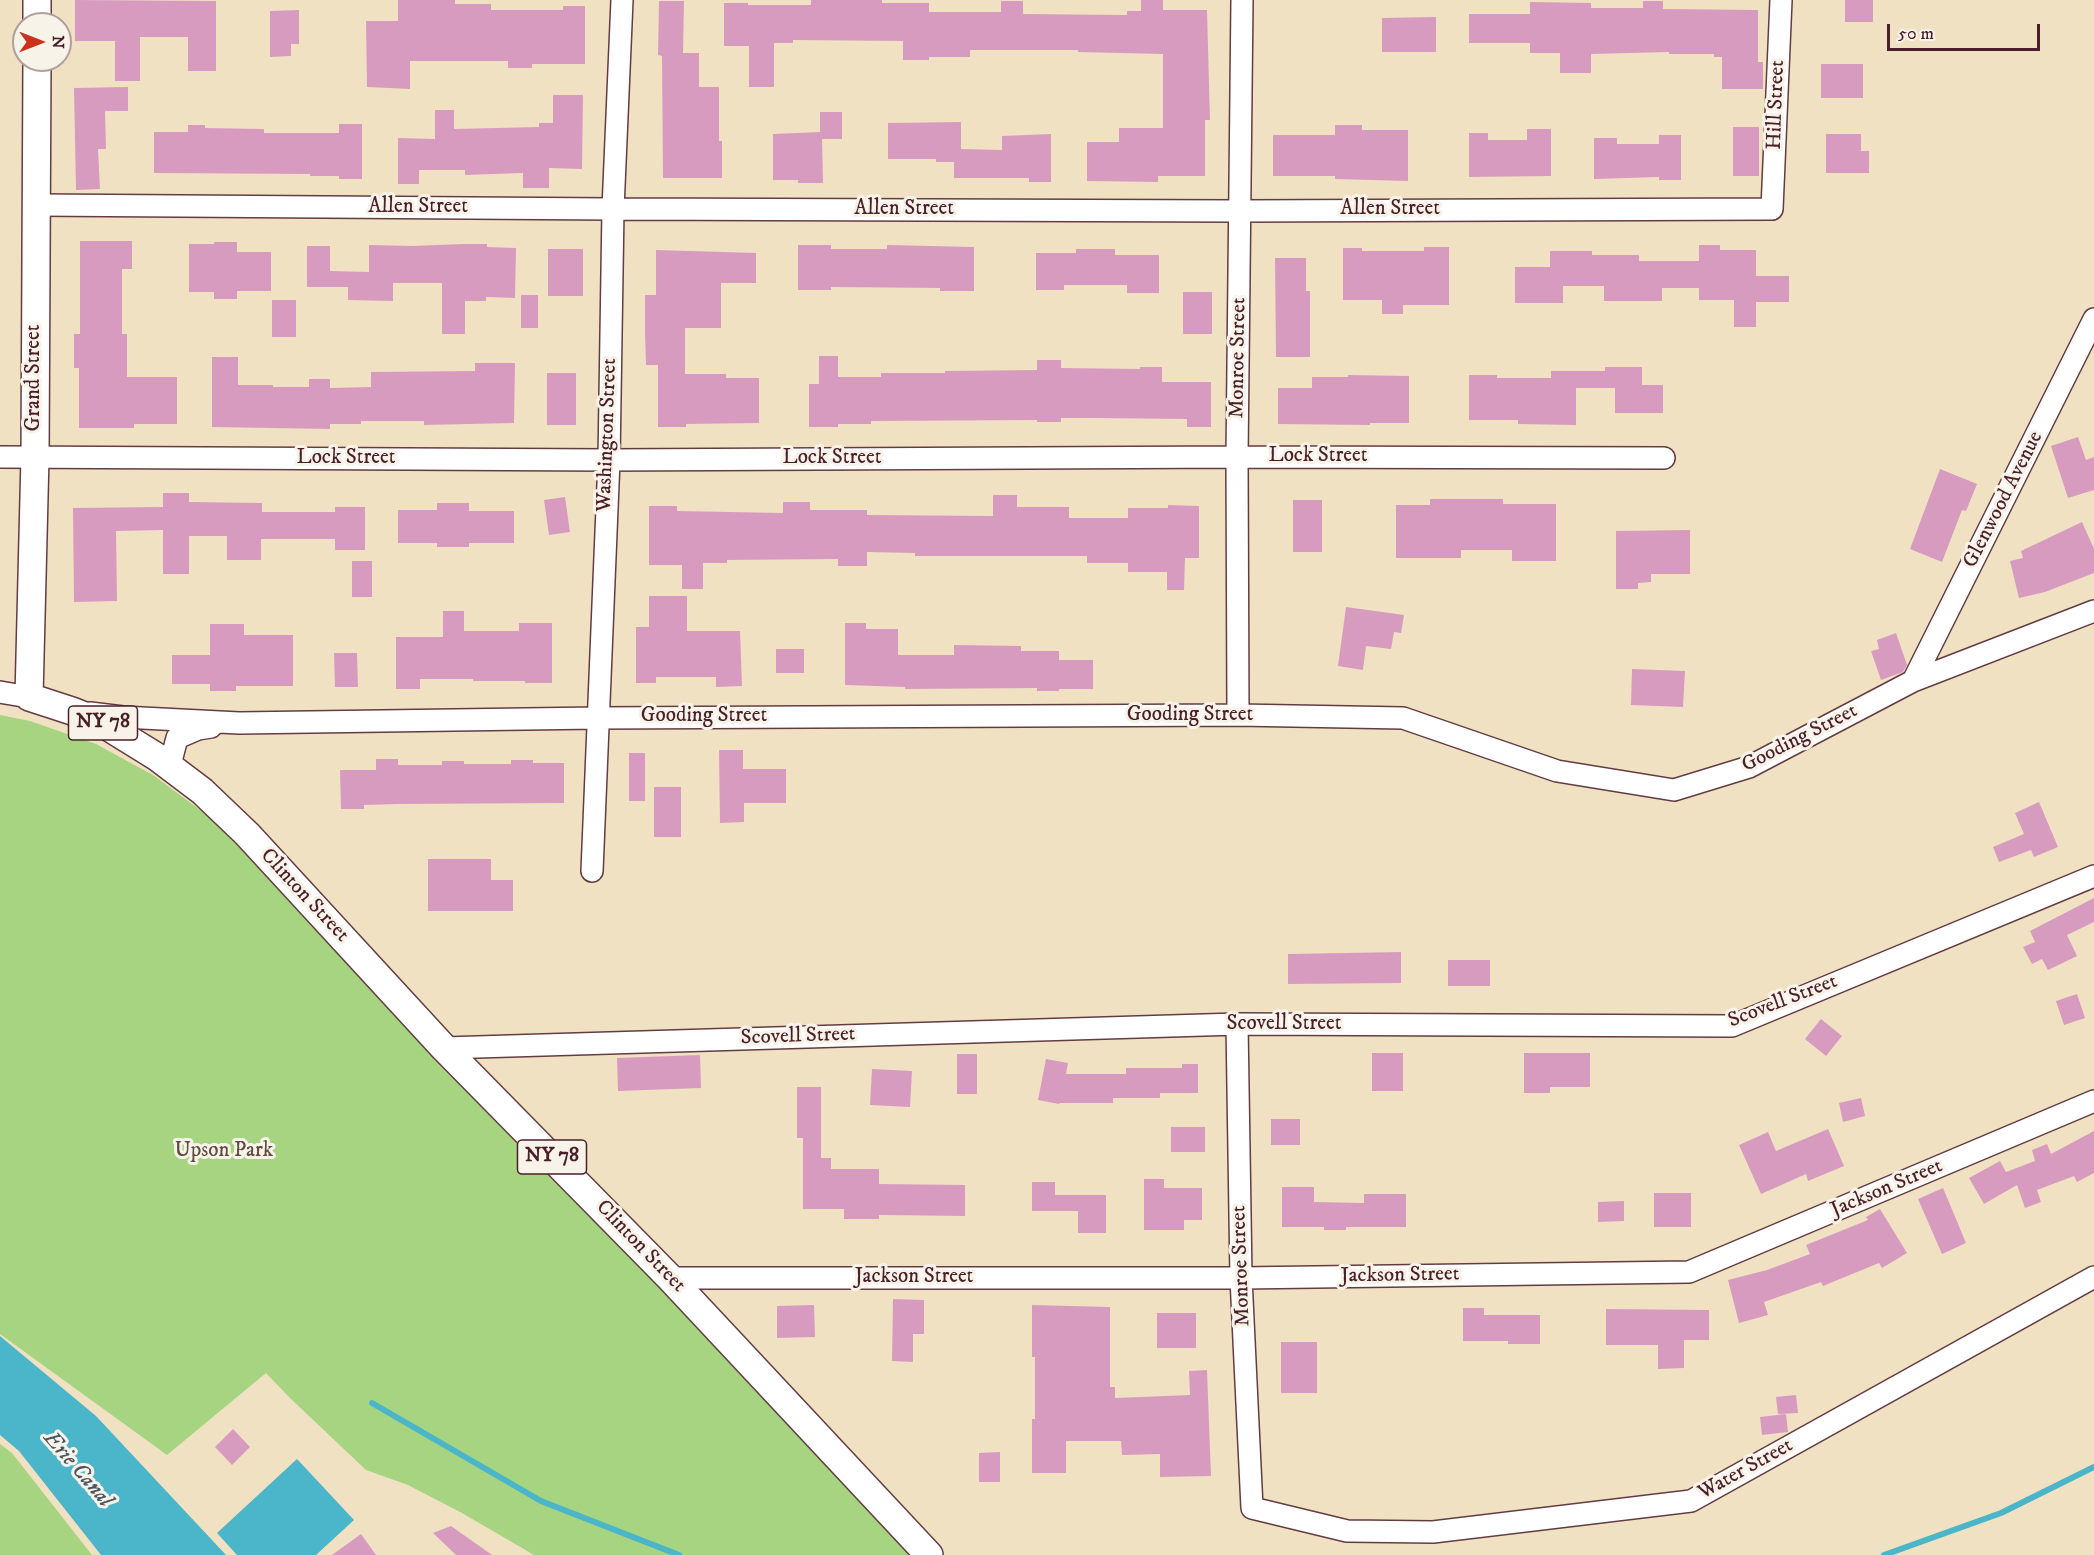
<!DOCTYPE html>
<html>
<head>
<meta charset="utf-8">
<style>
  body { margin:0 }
  #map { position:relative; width:2094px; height:1555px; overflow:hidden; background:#f1e1c3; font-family:"IM FELL DW Pica",serif }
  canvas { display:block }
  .north { position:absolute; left:12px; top:12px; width:60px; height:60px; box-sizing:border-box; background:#f7f3e8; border:2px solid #b29e9c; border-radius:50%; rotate:90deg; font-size:16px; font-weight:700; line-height:24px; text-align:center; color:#4a1f2b }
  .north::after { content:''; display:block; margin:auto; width:21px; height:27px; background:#c8321e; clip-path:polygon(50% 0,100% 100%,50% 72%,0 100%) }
  .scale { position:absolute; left:1887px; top:24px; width:153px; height:27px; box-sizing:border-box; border:3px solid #4a1f2b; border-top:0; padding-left:8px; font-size:18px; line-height:21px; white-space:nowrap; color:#4a1f2b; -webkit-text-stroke:4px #f7f3e8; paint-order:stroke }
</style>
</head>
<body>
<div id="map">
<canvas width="2094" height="1555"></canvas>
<div class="north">N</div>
<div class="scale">50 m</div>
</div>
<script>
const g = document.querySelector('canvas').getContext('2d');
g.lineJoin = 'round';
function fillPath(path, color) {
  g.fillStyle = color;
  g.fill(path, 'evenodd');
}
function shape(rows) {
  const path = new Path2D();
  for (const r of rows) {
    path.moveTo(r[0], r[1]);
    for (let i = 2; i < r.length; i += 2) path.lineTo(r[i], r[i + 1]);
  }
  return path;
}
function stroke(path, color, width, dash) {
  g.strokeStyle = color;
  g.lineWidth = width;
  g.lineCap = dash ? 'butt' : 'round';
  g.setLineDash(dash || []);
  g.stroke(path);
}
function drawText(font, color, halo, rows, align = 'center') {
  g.font = font + ' "IM FELL DW Pica",serif';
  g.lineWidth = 6;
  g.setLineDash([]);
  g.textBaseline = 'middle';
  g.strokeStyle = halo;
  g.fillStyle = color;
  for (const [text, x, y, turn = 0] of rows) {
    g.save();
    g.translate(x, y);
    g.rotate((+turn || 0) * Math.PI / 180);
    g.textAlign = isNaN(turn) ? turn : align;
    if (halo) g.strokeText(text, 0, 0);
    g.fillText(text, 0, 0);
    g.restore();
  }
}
fillPath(shape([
  [0,715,30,721,96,744,153,775,211,818,927,1555,534,1555,462,1513,408,1485,366,1470,290,1398,266,1373,167,1455,0,1334],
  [0,1444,12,1453,92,1555,0,1555]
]), '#a6d481');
fillPath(shape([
  [0,1336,96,1416,226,1555,101,1555,19,1451,0,1435],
  [297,1459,354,1520,316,1555,237,1555,217,1533]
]), '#4bb5c9');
stroke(shape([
  [372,1403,541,1501,679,1555],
  [1884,1555,2001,1513,2094,1467]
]), '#4bb5c9', 6);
fillPath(shape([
  [75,0,216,1,216,71,188,71,188,37,140,37,140,81,115,81,115,41,75,41],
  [398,0,455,0,455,4,491,4,491,10,563,10,563,6,585,6,585,64,532,64,532,68,508,68,508,61,410,61,410,89,367,87,366,21,398,21],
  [811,0,882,0,882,3,929,3,929,12,1001,12,1001,1,1023,1,1023,14,1127,15,1127,11,1141,11,1141,0,1163,0,1163,10,1207,10,1210,120,1205,120,1205,176,1158,176,1158,182,1087,181,1087,142,1119,142,1119,128,1163,128,1163,54,1078,52,1078,50,970,50,970,57,929,57,929,60,903,60,903,41,793,40,793,43,774,43,774,87,749,87,749,46,724,46,724,3,748,3,748,5,811,5],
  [1845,0,1873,0,1873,22,1845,22],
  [659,1,684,1,683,53,699,53,699,87,719,87,719,141,722,141,722,178,663,178,662,56,658,55],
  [1643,1,1663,1,1663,9,1758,10,1758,62,1763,62,1763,89,1722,89,1722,57,1714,57,1714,54,1669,54,1669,52,1591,54,1591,73,1560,73,1560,53,1530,53,1530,43,1469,43,1469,14,1530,14,1530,2,1591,3,1591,8,1643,8],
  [299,10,299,44,291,44,291,56,270,57,270,11],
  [1436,17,1436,52,1382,52,1382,18],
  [1821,64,1863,64,1863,98,1821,98],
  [128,87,128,111,105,111,106,149,98,149,100,189,76,190,74,88],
  [553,95,583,95,582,169,549,168,549,188,523,188,523,173,465,175,465,170,419,170,419,184,398,184,398,138,435,139,435,110,454,110,454,129,539,127,539,123,553,123],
  [820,112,842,112,842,139,822,139,823,183,798,183,798,180,773,180,773,134,820,132],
  [961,122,961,149,1002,150,1002,136,1051,134,1051,182,1029,182,1029,178,954,178,954,162,936,162,936,159,888,159,888,123],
  [339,124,362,124,362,179,339,179,339,176,310,176,310,174,154,173,154,132,188,132,188,125,205,125,205,128,264,129,264,133,339,133],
  [1335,125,1362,125,1362,130,1408,130,1408,181,1335,179,1335,176,1273,176,1273,135,1335,135],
  [1733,127,1759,127,1759,176,1733,176],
  [1527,129,1551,129,1551,176,1469,177,1469,133,1488,133,1488,140,1527,140],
  [1826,134,1861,134,1861,151,1869,151,1869,173,1826,173],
  [1659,135,1681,135,1681,180,1659,180,1659,177,1594,179,1594,138,1617,138,1617,144,1659,144],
  [80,241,132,241,132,269,122,269,122,334,127,334,127,377,177,377,177,424,134,424,134,428,79,428,79,368,74,368,74,334,80,334],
  [214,242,237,242,237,252,271,252,271,291,237,291,237,299,214,299,214,292,189,292,189,244,214,244],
  [463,244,487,244,487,247,516,248,515,298,486,297,486,301,465,301,465,334,442,334,442,283,393,283,393,301,348,300,348,287,307,287,307,246,330,246,330,271,369,272,369,245,413,246],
  [798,245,831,245,831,249,887,249,887,245,974,247,974,291,940,291,940,288,831,287,831,290,798,290],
  [1699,245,1720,245,1720,250,1756,250,1756,276,1789,276,1789,302,1756,302,1756,327,1734,327,1734,300,1699,300,1699,288,1662,288,1662,301,1604,301,1604,286,1563,286,1563,303,1515,303,1515,267,1550,267,1550,251,1592,251,1592,255,1639,255,1639,261,1699,261],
  [1424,247,1449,247,1449,305,1403,305,1403,314,1382,314,1382,300,1343,300,1343,248,1362,248,1362,251,1424,251],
  [548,249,583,249,583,296,548,296],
  [1076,249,1115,249,1115,255,1159,255,1159,293,1127,293,1127,285,1064,285,1064,290,1036,290,1036,253,1076,253],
  [656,250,756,253,756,283,721,283,721,328,685,328,685,374,726,374,726,378,759,378,759,423,686,424,686,427,658,427,658,365,646,365,645,332,645,295,656,295],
  [1275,258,1306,258,1306,291,1310,291,1310,357,1276,357],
  [1183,292,1212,292,1212,334,1183,334],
  [521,295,538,295,538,328,521,328],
  [272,300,296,300,296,337,272,337],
  [819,356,838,356,838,377,881,377,881,373,945,373,945,371,1037,370,1037,360,1061,360,1061,368,1140,369,1140,367,1162,367,1162,382,1211,382,1211,427,1187,427,1187,419,1096,418,1061,418,1061,422,1037,422,1037,420,871,421,871,424,838,424,838,427,809,427,809,384,819,384],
  [212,357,238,357,238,385,273,385,273,387,309,387,309,379,330,379,330,388,371,387,371,372,475,371,475,363,515,363,514,423,424,425,424,421,361,421,361,424,330,424,330,429,212,427],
  [1605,367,1642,367,1642,385,1663,385,1663,413,1615,413,1615,388,1576,388,1576,425,1518,424,1518,420,1469,420,1469,375,1497,375,1497,378,1551,378,1551,371,1605,371],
  [547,373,576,373,576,425,547,425],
  [1348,375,1409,376,1409,423,1370,423,1370,425,1278,424,1278,388,1312,388,1312,377,1348,377],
  [2078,437,2086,460,2094,457,2094,490,2068,498,2051,446],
  [1940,469,1977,484,1966,511,1962,510,1942,562,1910,549],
  [163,493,189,493,189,502,262,503,262,512,335,512,335,507,365,507,365,550,335,550,335,539,261,539,261,560,227,560,227,536,189,536,189,574,163,574,163,530,116,531,117,601,74,602,73,508,163,507],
  [993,495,1017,495,1017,507,1069,507,1069,518,1128,518,1128,508,1168,508,1168,505,1199,506,1199,558,1185,558,1184,590,1167,590,1167,572,1128,572,1128,563,1087,563,1087,556,915,556,915,553,867,552,867,566,838,566,838,559,727,560,727,563,703,563,703,589,682,589,682,565,649,565,649,506,677,506,677,511,783,513,783,502,810,502,810,510,867,510,867,515,993,516],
  [565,497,570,532,549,535,544,500],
  [1430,499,1503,499,1503,504,1556,504,1556,561,1512,561,1512,550,1461,550,1461,558,1396,558,1396,505,1430,505],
  [1293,500,1322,500,1322,552,1293,552],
  [437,503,469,503,469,511,514,511,514,543,469,543,469,547,437,547,437,543,398,543,398,510,437,510],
  [2082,522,2094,549,2094,573,2045,592,2019,598,2010,561,2023,558,2021,551],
  [1690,530,1690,574,1651,574,1651,582,1638,583,1638,589,1616,589,1616,531],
  [352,561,372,561,372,597,352,597],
  [649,596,687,596,687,631,740,631,742,686,716,687,716,677,656,677,656,683,636,683,636,627,649,627],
  [1346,607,1404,615,1401,633,1394,632,1391,649,1366,646,1363,670,1338,666],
  [443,611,464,611,464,631,519,631,519,623,552,623,552,683,525,683,525,681,473,681,473,679,420,679,420,689,396,689,396,637,443,637],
  [845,623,866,623,866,629,898,629,898,655,954,655,954,645,1021,646,1021,651,1059,651,1059,660,1093,660,1093,689,1059,689,1059,691,1037,691,1037,688,905,689,905,687,845,685],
  [210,624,244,624,244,635,293,635,293,686,236,686,236,691,210,691,210,684,172,684,172,655,210,655],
  [1896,633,1907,665,1903,672,1881,680,1871,651,1879,649,1877,640],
  [776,649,804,649,804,673,776,673],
  [334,653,357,653,358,687,335,687],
  [1632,669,1685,671,1683,707,1631,705],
  [719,750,743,750,743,769,786,769,786,803,744,803,744,822,720,823],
  [629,753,645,753,645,801,629,801],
  [376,759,398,759,398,765,442,765,442,761,464,761,464,764,511,764,511,760,533,760,533,763,564,763,564,803,398,804,364,805,364,809,341,809,340,770,376,770],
  [654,787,681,787,681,837,654,837],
  [2039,802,2058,847,2034,857,2031,850,1999,862,1993,847,2024,834,2015,813],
  [428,859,491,859,491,880,513,880,513,911,428,911],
  [2094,898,2094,922,2067,935,2077,956,2048,970,2042,959,2032,964,2023,947,2035,942,2030,931],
  [1401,952,1401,983,1288,984,1288,954],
  [1448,960,1490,960,1490,986,1448,986],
  [2077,994,2085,1018,2064,1025,2056,1001],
  [1821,1019,1842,1036,1826,1056,1805,1039],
  [1372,1053,1403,1053,1403,1091,1372,1091],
  [1524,1053,1590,1053,1590,1087,1550,1087,1550,1093,1524,1093],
  [957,1054,977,1054,977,1094,957,1094],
  [700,1055,701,1088,618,1091,617,1058],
  [1046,1059,1068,1063,1066,1074,1126,1074,1126,1068,1182,1068,1182,1064,1198,1064,1198,1093,1160,1093,1160,1098,1113,1098,1113,1103,1060,1103,1059,1104,1038,1100],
  [872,1069,912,1071,910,1107,870,1105],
  [797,1087,821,1087,821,1158,831,1158,831,1169,879,1169,879,1184,965,1185,965,1216,879,1215,879,1219,844,1219,844,1209,803,1209,803,1138,797,1138],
  [1861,1098,1865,1116,1843,1122,1839,1103],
  [1271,1119,1300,1119,1300,1145,1271,1145],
  [1171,1127,1205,1127,1205,1152,1171,1152],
  [1828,1129,1844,1166,1808,1181,1806,1174,1761,1194,1739,1145,1768,1132,1776,1151],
  [2094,1131,2094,1173,2077,1182,2074,1176,2037,1190,2041,1202,2025,1208,2017,1185,1984,1204,1969,1178,2000,1161,2006,1172,2035,1161,2032,1150,2047,1144,2051,1154],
  [1144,1179,1164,1179,1164,1188,1202,1188,1202,1220,1184,1220,1184,1230,1144,1230],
  [1032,1182,1055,1182,1055,1195,1106,1195,1106,1233,1078,1233,1078,1211,1032,1211],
  [1282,1187,1314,1187,1314,1202,1364,1203,1364,1194,1406,1194,1406,1227,1346,1227,1346,1230,1324,1230,1324,1227,1282,1227],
  [1943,1188,1966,1243,1942,1254,1918,1199],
  [1654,1193,1691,1193,1691,1227,1654,1227],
  [1624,1201,1624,1221,1598,1222,1598,1202],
  [1880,1209,1907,1253,1882,1268,1879,1263,1823,1286,1821,1282,1764,1302,1768,1315,1739,1323,1728,1280,1767,1270,1810,1254,1806,1245,1868,1220,1866,1217],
  [893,1299,924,1300,924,1334,913,1334,913,1362,892,1361],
  [814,1305,815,1337,777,1338,777,1306],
  [1032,1305,1110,1307,1110,1387,1115,1387,1115,1398,1190,1395,1189,1371,1207,1370,1211,1476,1160,1477,1160,1454,1122,1455,1121,1441,1066,1441,1066,1473,1032,1473,1032,1419,1035,1419,1035,1357,1032,1357],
  [1463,1308,1484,1308,1484,1315,1540,1315,1540,1344,1508,1344,1508,1341,1463,1341],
  [1606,1309,1709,1310,1709,1340,1684,1340,1684,1368,1658,1369,1658,1345,1606,1345],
  [1157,1313,1196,1313,1196,1348,1157,1348],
  [1281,1342,1317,1342,1317,1393,1281,1393],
  [1796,1395,1798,1413,1778,1414,1776,1397],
  [1786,1414,1788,1432,1762,1435,1760,1417],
  [233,1429,250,1447,232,1465,215,1447],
  [1000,1452,1000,1482,979,1482,979,1453],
  [451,1526,492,1555,456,1555,433,1533],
  [361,1534,376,1555,332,1555]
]), '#d89bc0');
const minor = shape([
  [36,205,613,209,1241,211,1772,209,1781,0],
  [0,457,609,460,1237,457,1664,458],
  [1913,681,2094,319],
  [0,692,29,697],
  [90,713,123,717,239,723,597,718,1238,715,1403,718,1557,771,1674,790,1749,767,1913,681,2094,611],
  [1238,715,1237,457,1242,0],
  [170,765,177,738,198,729,211,727],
  [592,871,609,460,613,209,622,0],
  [1237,1024,1241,1278,1252,1508,1347,1531,1433,1532,1691,1501,2094,1277],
  [444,1048,1237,1024,1732,1026,2094,876],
  [670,1278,1241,1278,1689,1272,2094,1101]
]);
const major = shape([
  [37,24,37,0],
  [37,60,35,457,29,697,72,711,102,723,157,757,202,791,247,834,444,1048,670,1278,929,1555]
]);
stroke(minor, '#633c42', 24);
stroke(major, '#633c42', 30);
stroke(minor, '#fff', 21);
stroke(major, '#fff', 27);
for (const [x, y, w] of [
  [103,723,69],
  [552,1157,69]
]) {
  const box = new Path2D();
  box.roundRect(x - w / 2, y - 17, w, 34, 4.5);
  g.fillStyle = '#f7f3e8';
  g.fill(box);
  stroke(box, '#4a1f2b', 1.5);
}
drawText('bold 20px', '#4a1f2b', null, [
  ["NY 78",103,723],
  ["NY 78",552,1157]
]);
drawText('21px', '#4a1f2b', '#f7f3e8', [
  ["Hill Street",1777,105,-88],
  ["Allen Street",418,208],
  ["Allen Street",904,210],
  ["Allen Street",1390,210],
  ["Monroe Street",1239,358,-89],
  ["Grand Street",35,378,-90],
  ["Washington Street",608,435,-88],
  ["Lock Street",1318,457],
  ["Lock Street",346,459],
  ["Lock Street",832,459],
  ["Glenwood Avenue",2004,500,-63],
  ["Gooding Street",1190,716],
  ["Gooding Street",704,717],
  ["Gooding Street",1800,739,-27],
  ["Clinton Street",304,896,47],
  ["Scovell Street",1783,1002,-21],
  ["Scovell Street",1284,1025],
  ["Scovell Street",798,1037,-2],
  ["Jackson Street",1887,1189,-23],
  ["Clinton Street",640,1247,46],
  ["Monroe Street",1242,1266,-92],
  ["Jackson Street",1400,1276,-1],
  ["Jackson Street",914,1278],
  ["Water Street",1746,1470,-29]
]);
drawText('21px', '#614c40', '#f7f3e8', [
  ["Upson Park",224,1152]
]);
drawText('italic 22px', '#4a5462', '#f7f3e8', [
  ["Erie Canal",77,1470,49]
]);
</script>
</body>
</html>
